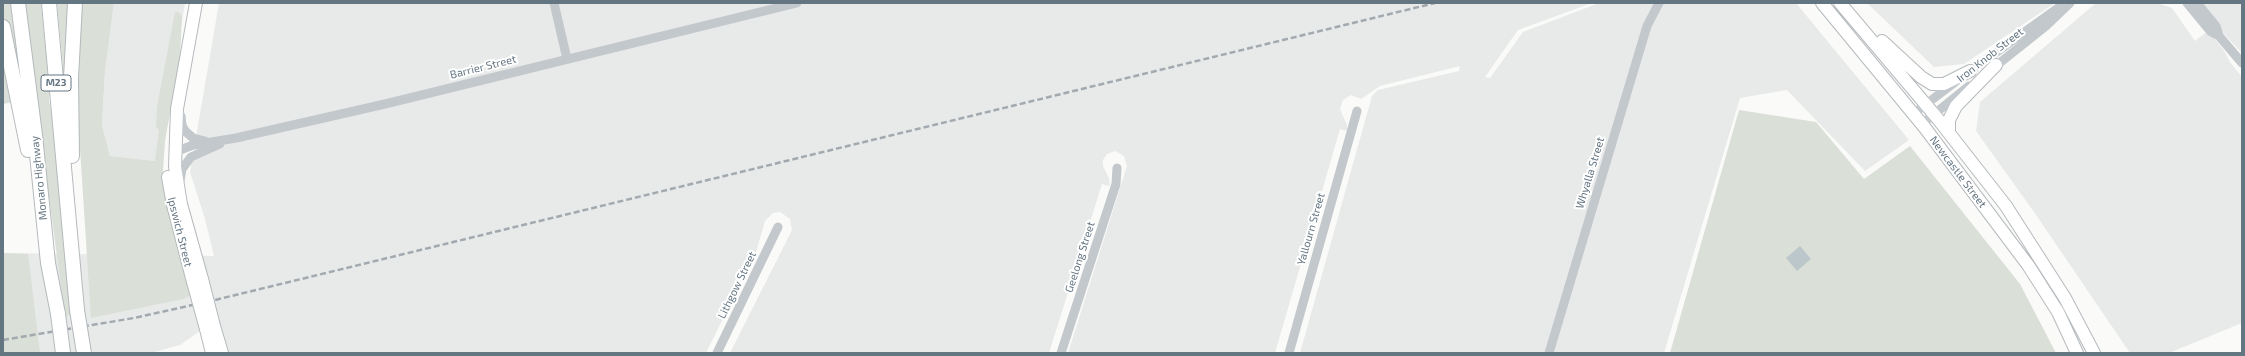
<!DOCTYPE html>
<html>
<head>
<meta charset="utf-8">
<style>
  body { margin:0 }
  #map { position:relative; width:2245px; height:356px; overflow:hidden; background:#fafaf8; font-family:"Exo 2",sans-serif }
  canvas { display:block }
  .frame { position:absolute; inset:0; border:4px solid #657683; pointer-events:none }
</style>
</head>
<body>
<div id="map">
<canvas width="2245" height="356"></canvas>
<div class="frame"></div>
</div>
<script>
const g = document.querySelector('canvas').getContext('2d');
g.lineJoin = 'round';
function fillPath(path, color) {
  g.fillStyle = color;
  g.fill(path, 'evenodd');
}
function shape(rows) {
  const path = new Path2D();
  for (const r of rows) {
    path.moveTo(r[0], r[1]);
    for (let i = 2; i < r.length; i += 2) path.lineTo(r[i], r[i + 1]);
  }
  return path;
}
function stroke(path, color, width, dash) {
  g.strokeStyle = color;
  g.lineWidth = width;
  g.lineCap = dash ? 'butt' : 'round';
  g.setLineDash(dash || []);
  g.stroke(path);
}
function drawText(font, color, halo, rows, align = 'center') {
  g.font = font + ' "Exo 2",sans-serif';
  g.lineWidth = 4;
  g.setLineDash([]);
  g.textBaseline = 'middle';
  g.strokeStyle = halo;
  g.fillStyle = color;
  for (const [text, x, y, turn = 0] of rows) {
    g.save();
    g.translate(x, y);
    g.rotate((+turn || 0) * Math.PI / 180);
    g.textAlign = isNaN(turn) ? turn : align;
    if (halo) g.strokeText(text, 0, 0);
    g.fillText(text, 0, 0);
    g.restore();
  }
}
fillPath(shape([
  [114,3,185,3,181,27,179,62,165,137,163,162,110,156,102,125,105,72],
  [219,3,1592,3,1518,30,1485,77,1490,78,1523,32,1599,3,1796,3,1909,140,1865,171,1787,90,1740,98,1664,353,1300,353,1372,96,1378,90,1459,71,1460,66,1380,86,1361,99,1351,95,1343,100,1340,109,1347,125,1347,131,1340,129,1275,353,1068,353,1127,166,1124,156,1115,151,1107,154,1103,160,1103,166,1109,178,1110,184,1109,186,1102,184,1049,353,730,353,792,230,790,219,780,212,773,213,765,221,756,252,706,353,226,353,200,331,180,345,151,353,3,353,3,253,214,256,205,219,190,172],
  [1867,3,2055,3,1964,64,1934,67],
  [2096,3,2157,3,2172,8,2195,41,2208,31,2223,49,2230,62,2242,77,2242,323,2169,353,2130,353,2034,212,1976,131,1980,102],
  [2194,3,2242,3,2242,53]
]), '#e8e9e9');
fillPath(shape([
  [3,3,11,3,21,89,3,14],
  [23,3,41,3,49,84,49,100,54,127,72,315,65,316],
  [57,3,71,3,65,86],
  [81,3,114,3,105,72,102,125,110,156,155,161,159,129,156,128,157,107,175,12,180,13,182,17,180,56,165,141,163,171,165,189,190,296,183,299,91,318,78,118],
  [3,51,13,102,3,104],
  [1739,110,1816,122,1864,179,1910,146,2020,284,2056,353,1670,353],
  [3,253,28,254,40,353,3,353]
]), '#dadfd7');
fillPath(shape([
  [1800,246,1811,259,1797,271,1786,258]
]), '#bbc7cb');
const major = shape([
  [196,3,177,109,175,167,181,204,202,279],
  [1822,3,1925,128,2028,265,2058,312,2077,353],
  [1840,3,1938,119,2006,206,2065,298,2094,353],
  [1882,41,1921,77,1932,84,1944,84,1970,71],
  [1949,133,1949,120,1956,106,1996,65],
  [168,177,173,205,193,282],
  [214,326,222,353],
  [206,329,212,353]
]);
const highway = shape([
  [18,3,35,135,48,263,58,314],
  [49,3,77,310],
  [3,27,28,150],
  [72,156,71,78,75,3]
]);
stroke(major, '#b5babe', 14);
stroke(highway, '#b4b9bd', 16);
stroke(shape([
  [554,3,567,59],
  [2187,3,2210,31,2219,36,2242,63],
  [2197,3,2216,26,2219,36],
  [1992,69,2046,26,2070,3],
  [1966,74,2065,3],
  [1913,114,1954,83],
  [181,116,182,125,185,131,193,138,205,141],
  [1922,124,1969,86],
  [175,152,193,145,236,138,385,104,797,3],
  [180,181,182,169,191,157,220,144],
  [717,353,778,227],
  [1061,353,1116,184,1117,168],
  [1289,353,1357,111],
  [1549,353,1647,26,1659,3]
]), '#c3c8cc', 9);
stroke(major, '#fff', 12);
stroke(highway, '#fff', 14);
stroke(shape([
  [3,340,134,318,215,300,1435,3]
]), '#a2aab0', 2.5, [6, 3]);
const majorBridge = shape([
  [202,279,214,326],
  [193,282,206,329]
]);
const highwayBridge = shape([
  [77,310,84,353],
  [58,314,63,353]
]);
stroke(majorBridge, '#b5babe', 14, []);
stroke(highwayBridge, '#b4b9bd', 16, []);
stroke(majorBridge, '#fff', 12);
stroke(highwayBridge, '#fff', 14);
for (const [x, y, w] of [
  [56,83,30]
]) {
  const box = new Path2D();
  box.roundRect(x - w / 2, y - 8, w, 16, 3);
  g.fillStyle = '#fff';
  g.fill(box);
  stroke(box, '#657683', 1);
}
drawText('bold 10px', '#657683', null, [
  ["M23",56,83]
]);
drawText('11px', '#657683', '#fff', [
  ["Iron Knob Street",1990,55,-38],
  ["Barrier Street",483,67,-14],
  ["Newcastle Street",1958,172,53],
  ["Whyalla Street",1590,173,-73],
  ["Monaro Highway",39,178,-96],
  ["Yallourn Street",1311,229,-74],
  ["Ipswich Street",180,232,76],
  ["Geelong Street",1080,257,-72],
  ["Lithgow Street",737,285,-64]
]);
</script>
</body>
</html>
